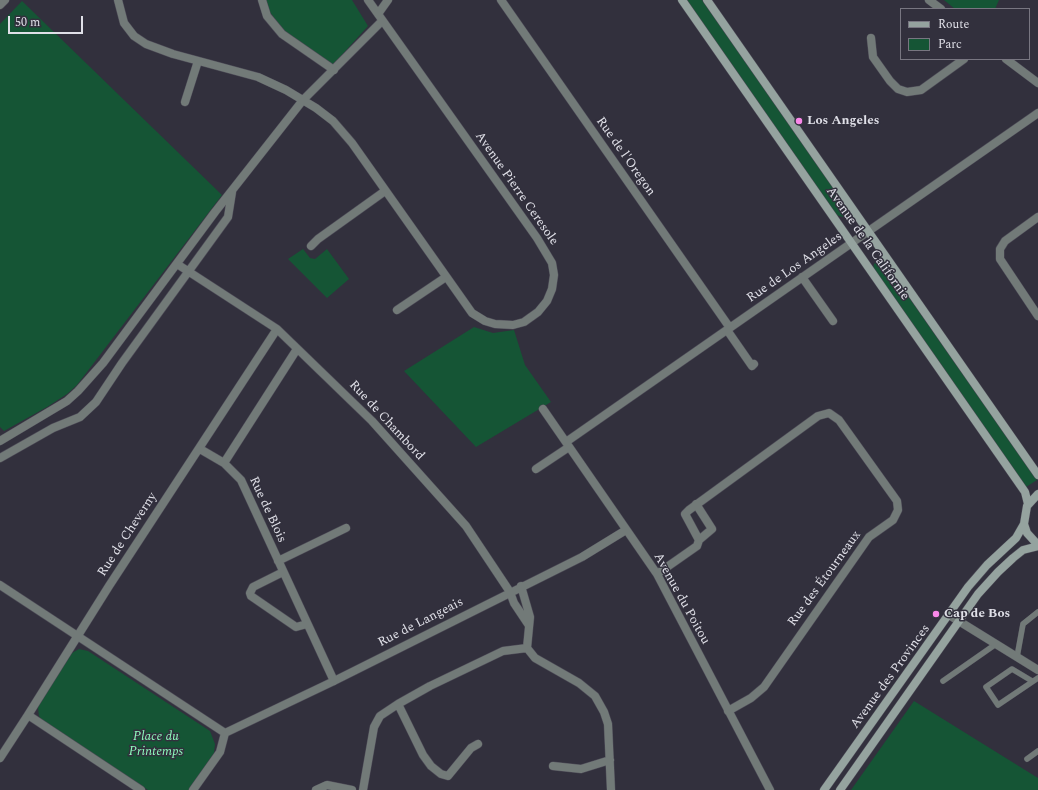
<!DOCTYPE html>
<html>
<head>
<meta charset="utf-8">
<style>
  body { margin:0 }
  #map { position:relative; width:1038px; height:790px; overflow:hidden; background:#32303d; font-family:Spectral,serif }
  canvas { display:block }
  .legend { position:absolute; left:900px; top:8px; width:130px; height:52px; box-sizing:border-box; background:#32303d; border:1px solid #787681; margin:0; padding:5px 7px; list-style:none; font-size:12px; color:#e0e0e8 }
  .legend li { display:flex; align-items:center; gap:8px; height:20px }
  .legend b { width:20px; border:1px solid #787681 }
  .scale { position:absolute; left:8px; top:16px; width:75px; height:18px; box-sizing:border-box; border:2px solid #e0e0e8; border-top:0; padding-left:5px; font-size:12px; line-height:14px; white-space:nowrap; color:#e0e0e8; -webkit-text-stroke:3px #32303d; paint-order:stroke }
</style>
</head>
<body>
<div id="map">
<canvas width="1038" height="790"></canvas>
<ul class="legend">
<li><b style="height:5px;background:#95a39f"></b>Route</li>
<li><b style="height:11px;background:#155535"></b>Parc</li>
</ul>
<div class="scale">50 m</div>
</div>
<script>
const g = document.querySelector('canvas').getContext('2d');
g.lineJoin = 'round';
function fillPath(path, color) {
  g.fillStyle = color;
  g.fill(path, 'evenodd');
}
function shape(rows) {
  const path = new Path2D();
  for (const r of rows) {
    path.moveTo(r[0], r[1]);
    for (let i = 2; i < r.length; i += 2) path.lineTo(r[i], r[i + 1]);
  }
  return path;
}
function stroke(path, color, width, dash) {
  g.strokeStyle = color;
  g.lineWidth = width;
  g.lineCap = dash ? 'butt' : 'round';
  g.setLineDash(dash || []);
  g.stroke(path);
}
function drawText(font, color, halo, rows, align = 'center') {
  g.font = font + ' Spectral,serif';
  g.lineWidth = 3;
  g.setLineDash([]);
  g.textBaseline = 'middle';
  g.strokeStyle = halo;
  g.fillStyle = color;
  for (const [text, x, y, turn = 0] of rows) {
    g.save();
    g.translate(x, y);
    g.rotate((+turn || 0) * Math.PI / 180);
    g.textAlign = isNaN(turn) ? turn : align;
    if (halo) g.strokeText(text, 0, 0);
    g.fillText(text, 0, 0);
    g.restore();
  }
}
fillPath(shape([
  [264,0,352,0,368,26,331,67,285,32,265,6],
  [686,0,702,0,846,206,847,212,843,217,836,215],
  [944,0,999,0,995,9,955,9],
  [22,1,222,195,77,385,67,394,47,407,4,431,0,427,0,24],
  [303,249,310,258,315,259,327,249,349,279,327,298,288,259],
  [878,260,884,262,1037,480,1026,487,873,270,874,264],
  [474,327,493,333,514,330,525,365,551,402,476,447,404,371],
  [79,649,88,651,210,731,215,744,214,753,189,790,148,790,42,720,39,716,38,708,39,704,72,653],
  [914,701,1038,778,1038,790,851,790]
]), '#155535');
const lane = shape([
  [1017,657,1023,624,1038,612],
  [943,681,996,644],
  [1032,681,1012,669,986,687,998,705,1038,678],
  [1027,759,1038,751]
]);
const street = shape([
  [118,0,124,23,134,36,146,44,173,54,258,77,286,90,316,108,333,121,352,143,472,313,485,321,495,324,513,325,524,322,538,312,547,301,552,289,554,275,552,263,537,238,368,0],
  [262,0,267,16,282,34,334,70],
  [501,0,730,328],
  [929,0,941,9],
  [0,5,5,0],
  [378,14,388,0],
  [871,38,873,57,890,81,898,89,907,92,921,90,964,59],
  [1006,59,1038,83],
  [185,102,198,61],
  [1038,217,1005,241,1000,249,1000,259,1038,316],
  [311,246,318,239,385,191],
  [177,264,277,329,372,421,466,526,510,592,514,603,528,624],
  [802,277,833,321],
  [397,310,446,277],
  [727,330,752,366,754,364],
  [543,409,657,574,770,790],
  [0,441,67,401,78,391,103,363,215,212,303,100,382,21],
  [566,442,1038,113],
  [200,449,224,463,297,349],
  [0,458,53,428,80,417,96,402,122,363,228,217,232,192],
  [224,463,241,480,334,681],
  [536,469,569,447],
  [696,504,712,529,699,540],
  [278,561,346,528],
  [283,572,253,587,250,593,251,596,296,627,307,624],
  [657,574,697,546,699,540,685,514,689,510,818,416,829,413,839,420,897,501,898,510,893,520,869,537,764,687,751,698,728,711],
  [0,585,225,733,220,752,193,790],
  [521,586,530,617,527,648],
  [949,615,1038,670],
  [398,704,423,755,431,766,441,774,448,776,471,748,478,744],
  [225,733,334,681,582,557,626,530],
  [0,758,28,715],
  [553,766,581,769,610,760],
  [141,790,28,715,109,586,277,329],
  [316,790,327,785,352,790],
  [363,790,374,727,380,716,398,704,430,686,503,651,527,648,535,658,579,683,595,696,604,712,608,724,611,790]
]);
const secondary = shape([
  [682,0,1025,492,1028,504],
  [707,0,1038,475],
  [1038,494,1027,506,1024,524,1027,533,1038,545],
  [824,790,968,587,987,565,1016,538,1024,524],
  [840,790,978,594,998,572,1013,558,1023,550,1038,546]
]);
stroke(lane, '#4e4c58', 6);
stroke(street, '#4e4c58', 9);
stroke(secondary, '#4e4c58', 9);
stroke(lane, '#727a78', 5.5);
stroke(street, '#727a78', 8);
stroke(secondary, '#95a39f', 8);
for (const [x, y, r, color] of [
  [799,121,4,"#f987e8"],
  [936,614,4,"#f987e8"]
]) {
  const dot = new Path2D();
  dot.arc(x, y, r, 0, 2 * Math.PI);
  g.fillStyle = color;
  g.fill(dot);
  stroke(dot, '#32303d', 1.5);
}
drawText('bold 13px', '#e0e0e8', '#32303d', [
  ["Los Angeles",807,121],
  ["Cap de Bos",944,614]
], 'left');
drawText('13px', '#e0e0e8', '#32303d', [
  ["Rue de l'Oregon",625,157,55],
  ["Avenue Pierre Ceresole",516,189,55],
  ["Avenue de la Californie",867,244,55],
  ["Rue de Los Angeles",795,268,-35],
  ["Rue de Chambord",386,421,47],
  ["Rue de Blois",267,510,65],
  ["Rue de Cheverny",128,535,-57],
  ["Rue des Étourneaux",825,579,-54],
  ["Avenue du Poitou",681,599,61],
  ["Rue de Langeais",421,623,-27],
  ["Avenue des Provinces",891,677,-54]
]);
drawText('italic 13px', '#8dfdbd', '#32303d', [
  ["Place du",156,737],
  ["Printemps",156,752]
]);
</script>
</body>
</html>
